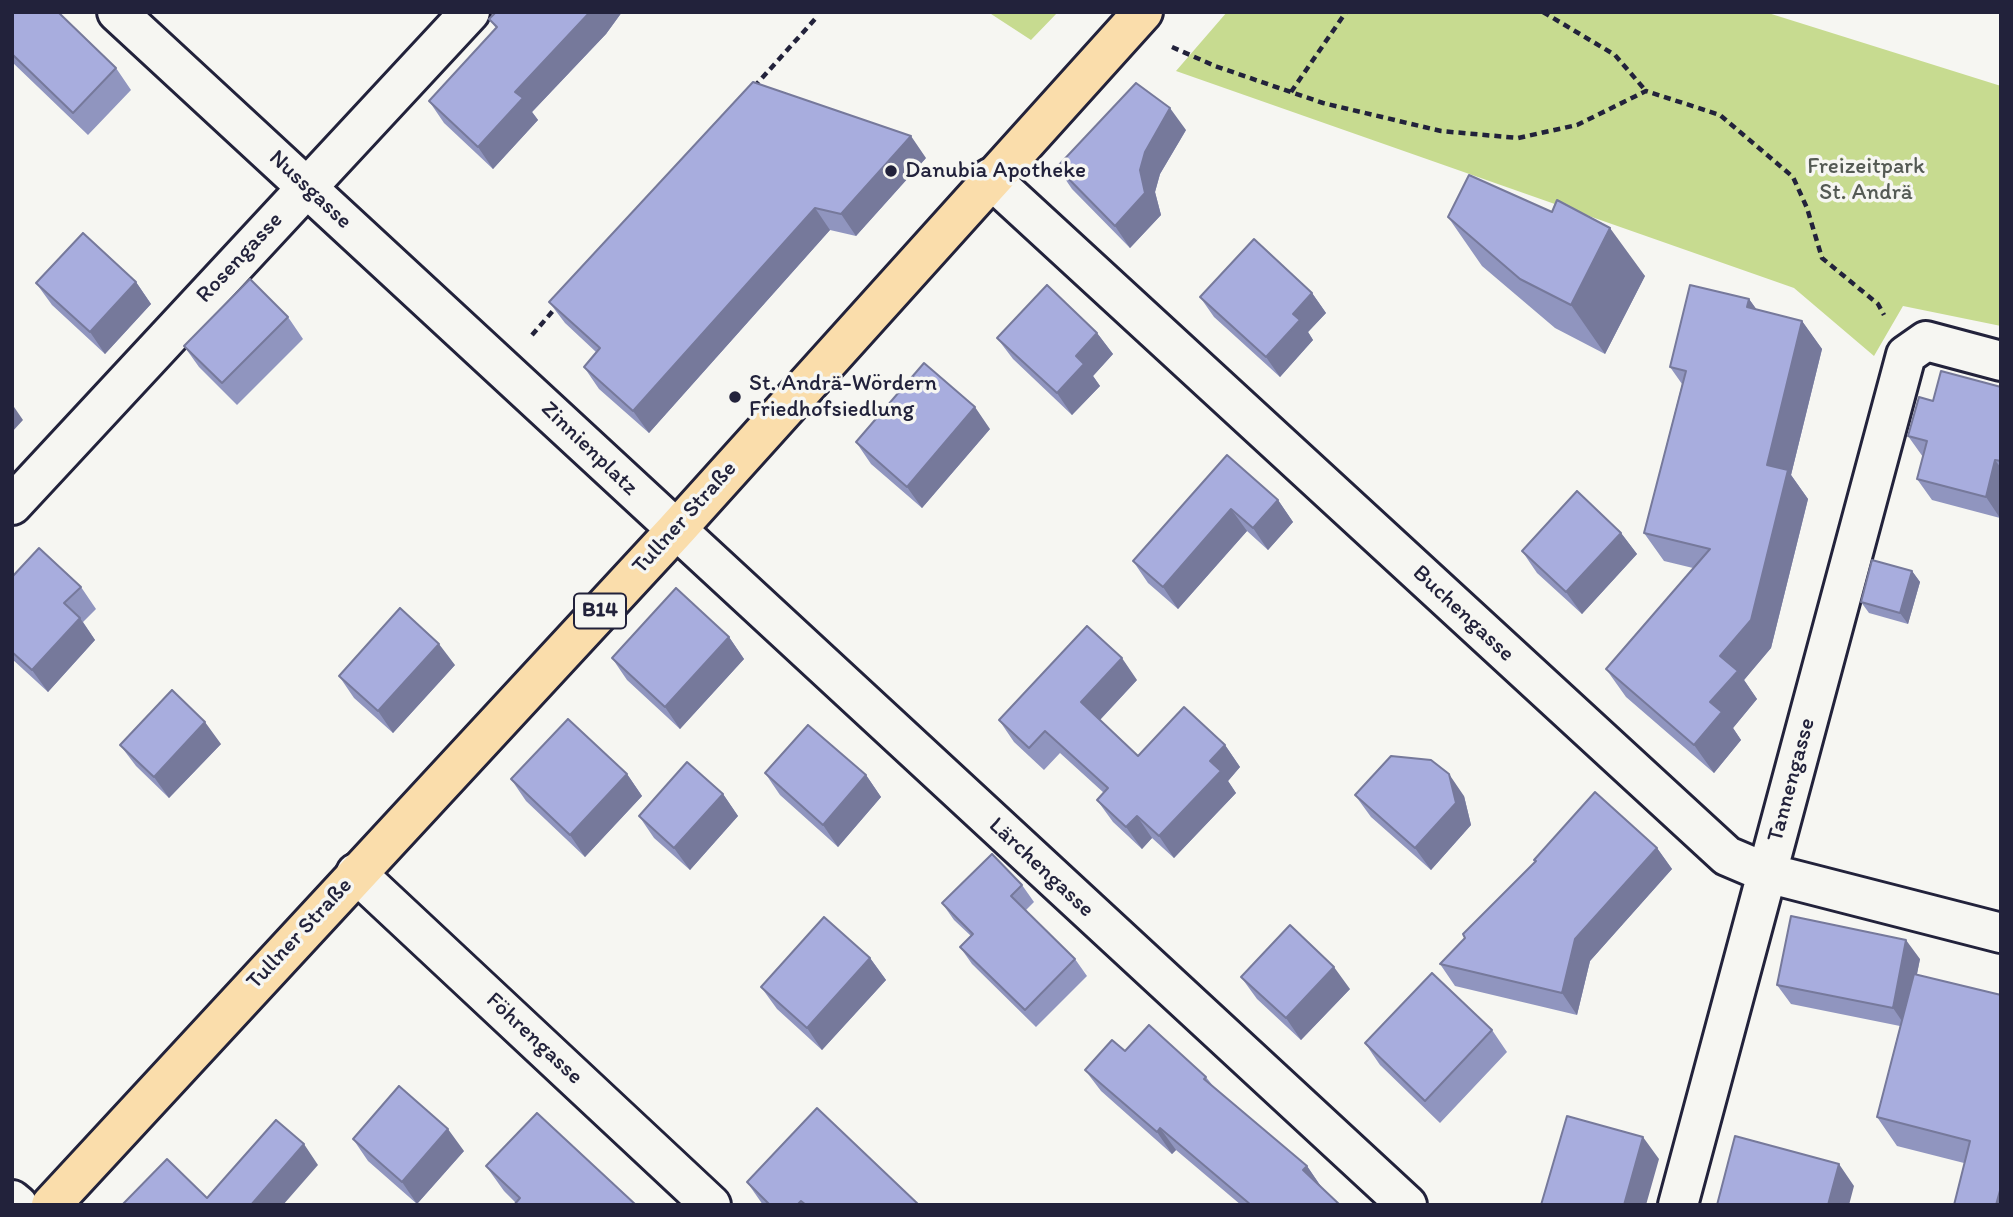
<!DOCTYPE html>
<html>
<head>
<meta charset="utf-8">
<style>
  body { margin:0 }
  #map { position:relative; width:2013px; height:1217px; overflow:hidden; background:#f6f6f2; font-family:Itim,sans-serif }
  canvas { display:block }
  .frame { position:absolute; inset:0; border:14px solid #22223b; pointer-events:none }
</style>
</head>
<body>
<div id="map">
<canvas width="2013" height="1217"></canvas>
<div class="frame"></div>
</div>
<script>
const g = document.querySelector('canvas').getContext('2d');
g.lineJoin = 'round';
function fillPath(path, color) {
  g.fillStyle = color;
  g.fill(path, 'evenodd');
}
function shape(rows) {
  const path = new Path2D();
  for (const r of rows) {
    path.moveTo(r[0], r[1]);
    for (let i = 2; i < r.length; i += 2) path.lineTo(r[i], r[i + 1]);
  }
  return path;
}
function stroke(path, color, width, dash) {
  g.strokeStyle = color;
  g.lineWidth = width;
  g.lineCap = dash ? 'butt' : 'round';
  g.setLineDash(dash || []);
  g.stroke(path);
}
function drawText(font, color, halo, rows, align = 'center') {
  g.font = font + ' Itim,sans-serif';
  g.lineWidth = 7;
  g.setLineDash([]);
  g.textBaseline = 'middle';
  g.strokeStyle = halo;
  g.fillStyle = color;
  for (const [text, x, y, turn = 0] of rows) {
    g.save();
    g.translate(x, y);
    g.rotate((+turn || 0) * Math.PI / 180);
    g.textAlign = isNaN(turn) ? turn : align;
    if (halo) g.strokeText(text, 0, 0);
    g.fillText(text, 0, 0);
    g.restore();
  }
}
fillPath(shape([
  [988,12,1058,12,1031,40],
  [1227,12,1765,12,2001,86,2001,326,1903,306,1874,356,1794,288,1176,71]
]), '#c7db90');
const minor = shape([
  [117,12,1407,1205],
  [990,178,1727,856,1767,873,2001,933],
  [12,505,470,12],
  [356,873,711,1205],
  [12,1200,18,1205],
  [1678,1205,1906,355,1926,341,2001,361]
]);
const primary = shape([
  [51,1205,675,531,1143,12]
]);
stroke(minor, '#22223b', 44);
stroke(primary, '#22223b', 44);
stroke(shape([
  [1543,12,1615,55,1646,91],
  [1172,47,1215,66,1323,103,1441,131,1518,138,1577,125,1646,91,1720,115,1793,177,1807,208,1822,258,1878,304,1884,315],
  [754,87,816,18],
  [1291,92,1346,12],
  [532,335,558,305]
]), '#22223b', 4.5, [7, 5]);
stroke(minor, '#f6f6f2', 38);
stroke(primary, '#faddab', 38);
fillPath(shape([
  [12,12,116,68,131,90,88,135,12,62],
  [496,12,622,12,606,34,532,112,538,120,493,169,444,123,429,101,496,28,489,19],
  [1186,130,1160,174,1155,192,1161,215,1130,248,1072,189,1057,167],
  [926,158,856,236,830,230,649,433,599,389,584,367,596,352,565,323,549,302],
  [1552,212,1645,276,1605,354,1555,328,1482,266,1448,217],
  [136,282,151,304,105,354,52,305,36,283],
  [1312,293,1326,313,1308,332,1313,340,1280,377,1214,317,1200,297],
  [1749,299,1757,310,1802,321,1822,349,1791,475,1808,499,1771,648,1744,680,1757,699,1733,728,1741,740,1714,773,1626,697,1606,669,1693,568,1664,561,1644,533,1682,384,1670,367],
  [288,317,303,339,237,405,199,367,184,346],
  [1097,333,1113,354,1093,376,1100,386,1072,415,1013,359,997,338],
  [2001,387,2000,518,1932,500,1917,479,1923,457,1908,436,1933,401],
  [990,429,922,508,871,464,856,442],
  [1227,455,1278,500,1293,522,1268,550,1247,531,1178,609,1148,583,1133,561],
  [1621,533,1637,554,1582,614,1537,573,1522,551],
  [1912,571,1920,582,1908,624,1869,613,1861,602],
  [12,577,81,587,96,609,83,622,95,640,48,692,12,659],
  [729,637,744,659,680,729,627,680,612,658],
  [455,665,393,733,354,698,339,676],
  [1137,680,1100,720,1138,756,1225,745,1240,767,1228,781,1236,793,1174,858,1152,838,1142,849,1113,822,1097,800,1104,793,1060,753,1044,770,1014,742,999,720],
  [221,744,169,798,136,766,120,745],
  [765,773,866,775,881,797,838,847,780,795],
  [627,774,642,796,585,857,526,801,511,779],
  [723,794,738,816,690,870,654,838,639,816],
  [1355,795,1464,796,1471,825,1431,870,1371,817],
  [1657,848,1672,869,1590,961,1577,1015,1455,986,1440,964],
  [1022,885,1034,902,1026,910,1075,959,1087,976,1036,1027,972,964,960,947,971,936,954,920,942,903],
  [870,958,886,980,822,1050,777,1009,761,987],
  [1920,959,1917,974,2001,1205,1964,1163,1897,1146,1877,1117,1900,1026,1791,1004,1777,985],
  [1241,977,1350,989,1301,1040,1257,999],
  [1492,1030,1507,1052,1440,1123,1380,1065,1365,1043],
  [1125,1051,1206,1077,1213,1086,1307,1166,1322,1188,1340,1205,1241,1205,1176,1150,1172,1154,1101,1091,1085,1070],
  [353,1139,464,1151,417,1204,368,1161],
  [486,1166,636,1205,516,1203,504,1191],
  [747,1182,919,1205,763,1205]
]), '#9095bf');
fillPath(shape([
  [590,12,622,12,606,34,532,112,538,120,493,169,478,147,515,92],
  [1170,108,1186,130,1160,174,1155,192,1161,215,1130,248,1115,226,1145,152],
  [911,136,926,158,856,236,841,214],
  [815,208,830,230,649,433,633,411],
  [1610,228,1645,276,1605,354,1571,305],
  [136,282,151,304,105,354,90,332],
  [1312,293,1326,313,1308,332,1313,340,1280,377,1266,357,1293,314],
  [1749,299,1769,327,1747,307],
  [1802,321,1822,349,1791,475,1808,499,1771,648,1744,680,1757,699,1733,728,1741,740,1714,773,1694,745,1710,702,1720,656],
  [1097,333,1113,354,1093,376,1100,386,1072,415,1057,393,1076,356],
  [12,404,23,420,12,432],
  [975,407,990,429,922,508,907,487],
  [1995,460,2001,468,2000,518,1986,497],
  [1278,500,1293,522,1268,550,1253,528],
  [1231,509,1247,531,1178,609,1163,587],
  [1621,533,1637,554,1582,614,1566,592],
  [1912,571,1920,582,1908,624,1900,613],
  [80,618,95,640,48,692,32,670],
  [729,637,744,659,680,729,665,707],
  [439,644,455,665,393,733,378,711],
  [1122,658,1137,680,1096,724,1081,702],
  [205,722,221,744,169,798,154,777],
  [1225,745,1240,767,1228,781,1236,793,1174,858,1159,836,1210,761],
  [627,774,642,796,585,857,570,835],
  [1449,774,1464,796,1471,825,1431,870,1415,848],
  [866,775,881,797,838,847,823,825],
  [723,794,738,816,690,870,674,848],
  [1137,816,1152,838,1142,849,1126,827],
  [1657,848,1672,869,1590,961,1577,1015,1562,993,1575,939],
  [1906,940,1920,959,1906,1027,1893,1008],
  [870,958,886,980,822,1050,807,1028],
  [1334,967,1350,989,1301,1040,1286,1018],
  [1160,1128,1176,1150,1172,1154,1157,1132],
  [448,1129,464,1151,417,1204,402,1182],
  [1643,1137,1659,1159,1646,1205,1624,1205],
  [304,1144,318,1165,283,1205,251,1205],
  [1839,1164,1854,1186,1849,1205,1828,1205],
  [1307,1166,1322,1188,1303,1170],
  [2001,1187,2001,1205,1996,1205]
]), '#76799b');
const building = shape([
  [12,12,58,12,116,68,73,113,12,54,12,12],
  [496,12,590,12,515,92,523,98,478,147,429,101,497,27,489,19,496,12],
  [753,82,911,136,841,214,815,208,633,411,584,367,600,348,549,302,753,82],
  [1136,83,1170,108,1145,152,1140,170,1145,193,1115,226,1057,167,1136,83],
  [1469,175,1552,212,1557,200,1610,228,1571,305,1520,279,1448,217,1469,175],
  [83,233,136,282,90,332,36,283,83,233],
  [1254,239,1312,293,1293,314,1300,320,1266,357,1200,297,1254,239],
  [250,279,288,317,222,383,184,346,250,279],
  [1047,285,1097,333,1076,356,1084,364,1057,393,997,338,1047,285],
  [1690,285,1749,299,1747,307,1802,321,1767,465,1788,470,1751,620,1720,656,1738,671,1710,702,1722,712,1694,745,1606,669,1710,549,1644,533,1686,371,1670,367,1690,285],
  [924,363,975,407,907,487,856,442,924,363],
  [1941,371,2001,387,2001,461,1995,460,1986,497,1917,479,1927,441,1908,436,1919,397,1933,401,1941,371],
  [1227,455,1278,500,1253,528,1231,509,1163,587,1133,561,1227,455],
  [1577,491,1621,533,1566,592,1522,551,1577,491],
  [39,548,81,587,64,603,80,618,32,670,12,652,12,577,39,548],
  [1872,560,1912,571,1900,613,1861,602,1872,560],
  [676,588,729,637,665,707,612,658,676,588],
  [400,608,439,644,378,711,339,676,400,608],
  [1087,626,1122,658,1081,702,1138,756,1184,707,1225,745,1210,761,1221,771,1159,836,1137,816,1126,827,1097,800,1108,788,1045,731,1029,748,999,720,1087,626],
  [172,690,205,722,154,777,120,745,172,690],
  [568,719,627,774,570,835,511,779,568,719],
  [808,725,866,775,823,825,765,773,808,725],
  [1391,756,1431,760,1449,774,1456,803,1415,848,1355,795,1391,756],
  [687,762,723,794,674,848,639,816,687,762],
  [1595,792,1657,848,1575,939,1562,993,1440,964,1465,938,1463,934,1536,861,1534,860,1595,792],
  [992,854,1022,885,1011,896,1075,959,1025,1010,960,947,973,934,942,903,992,854],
  [1791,916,1906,940,1893,1008,1777,985,1791,916],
  [824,917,870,958,807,1028,761,987,824,917],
  [1290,925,1334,967,1286,1018,1241,977,1290,925],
  [1432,973,1492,1030,1425,1101,1365,1043,1432,973],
  [1914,974,2001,995,2001,1187,1996,1205,1954,1205,1970,1141,1877,1117,1914,974],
  [1149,1025,1206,1077,1204,1079,1307,1166,1303,1170,1340,1205,1251,1205,1160,1128,1157,1132,1085,1070,1112,1040,1125,1051,1149,1025],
  [399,1086,448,1129,402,1182,353,1139,399,1086],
  [817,1108,919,1205,806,1205,801,1201,797,1205,770,1205,747,1182,817,1108],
  [537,1113,636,1205,514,1205,520,1198,486,1166,537,1113],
  [1567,1116,1643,1137,1624,1205,1541,1205,1567,1116],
  [276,1120,304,1144,251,1205,122,1205,167,1159,207,1198,276,1120],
  [1735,1136,1839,1164,1828,1205,1717,1205,1735,1136]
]);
fillPath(building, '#a8adde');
stroke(building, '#76799b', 2);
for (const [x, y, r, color] of [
  [891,171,7,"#22223b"],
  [735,397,7,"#22223b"]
]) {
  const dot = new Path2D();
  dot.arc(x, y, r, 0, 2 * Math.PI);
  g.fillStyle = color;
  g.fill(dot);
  stroke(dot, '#f6f6f2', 2.5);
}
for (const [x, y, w] of [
  [600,611,52]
]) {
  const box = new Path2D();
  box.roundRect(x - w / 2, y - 17.5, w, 35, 5);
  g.fillStyle = '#f6f6f2';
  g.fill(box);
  stroke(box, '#22223b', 2);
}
drawText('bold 21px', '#22223b', null, [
  ["B14",600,611]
]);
drawText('23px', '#545a54', '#f6f6f2', [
  ["Freizeitpark",1866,167],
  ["St. Andrä",1866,193]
]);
drawText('23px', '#22223b', '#f6f6f2', [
  ["Danubia Apotheke",905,171],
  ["St. Andrä-Wördern",749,384],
  ["Friedhofsiedlung",749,410]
], 'left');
drawText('23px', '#22223b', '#f6f6f2', [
  ["Nussgasse",310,190,43],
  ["Rosengasse",240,258,-47],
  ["Zinnienplatz",589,449,44],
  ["Tullner Straße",685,518,-48],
  ["Buchengasse",1463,614,43],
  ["Tannengasse",1792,780,-75],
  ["Lärchengasse",1041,868,43],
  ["Tullner Straße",300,934,-47],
  ["Föhrengasse",534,1039,43]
]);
</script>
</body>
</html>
